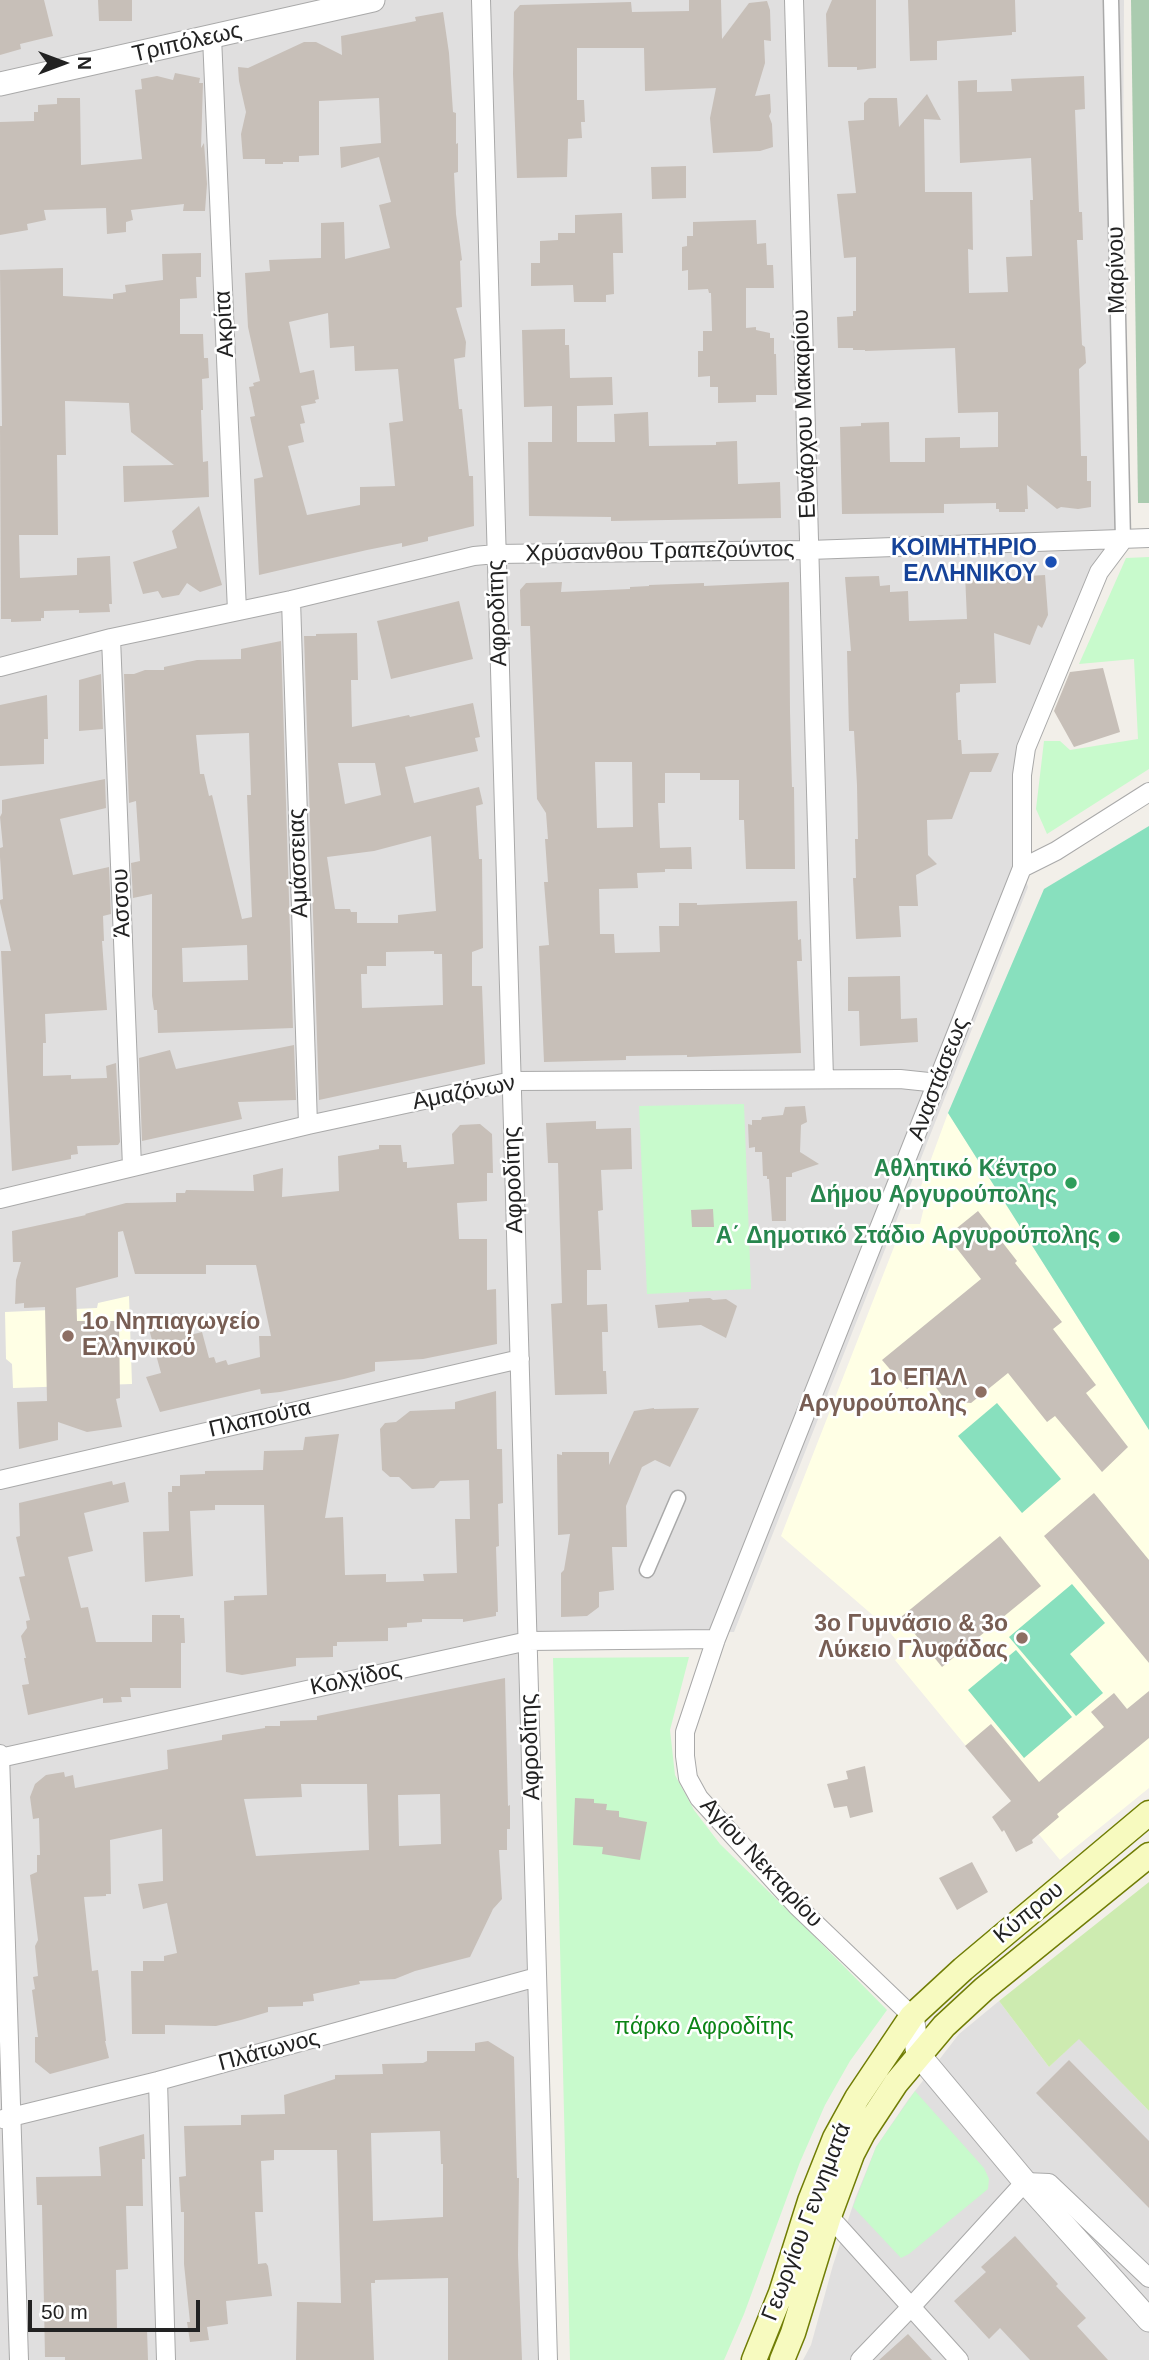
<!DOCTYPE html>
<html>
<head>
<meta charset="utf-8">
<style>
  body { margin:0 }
  #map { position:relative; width:1149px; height:2360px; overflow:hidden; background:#f2efe9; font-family:Helvetica,sans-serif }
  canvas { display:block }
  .north { position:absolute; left:28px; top:28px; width:70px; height:70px; -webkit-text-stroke:5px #fff; paint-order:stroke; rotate:90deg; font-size:19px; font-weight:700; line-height:28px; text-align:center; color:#222 }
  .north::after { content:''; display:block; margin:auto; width:24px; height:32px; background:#222; clip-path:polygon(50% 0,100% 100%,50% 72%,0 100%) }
  .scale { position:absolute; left:28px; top:2300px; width:172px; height:32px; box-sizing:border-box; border:4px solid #222; border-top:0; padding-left:9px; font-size:21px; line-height:24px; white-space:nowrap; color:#222; -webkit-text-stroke:5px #fff; paint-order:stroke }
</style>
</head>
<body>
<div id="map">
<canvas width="1149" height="2360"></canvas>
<div class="north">N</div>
<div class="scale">50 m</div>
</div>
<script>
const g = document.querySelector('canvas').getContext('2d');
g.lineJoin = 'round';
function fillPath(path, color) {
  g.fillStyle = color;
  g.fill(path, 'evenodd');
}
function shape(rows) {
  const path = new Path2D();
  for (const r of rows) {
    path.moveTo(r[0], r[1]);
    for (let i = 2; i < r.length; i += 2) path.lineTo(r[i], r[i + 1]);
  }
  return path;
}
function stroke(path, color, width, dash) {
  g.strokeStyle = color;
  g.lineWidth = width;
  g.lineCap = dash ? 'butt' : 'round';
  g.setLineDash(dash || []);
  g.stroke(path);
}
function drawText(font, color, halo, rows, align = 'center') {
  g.font = font + ' Helvetica,sans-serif';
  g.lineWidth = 5;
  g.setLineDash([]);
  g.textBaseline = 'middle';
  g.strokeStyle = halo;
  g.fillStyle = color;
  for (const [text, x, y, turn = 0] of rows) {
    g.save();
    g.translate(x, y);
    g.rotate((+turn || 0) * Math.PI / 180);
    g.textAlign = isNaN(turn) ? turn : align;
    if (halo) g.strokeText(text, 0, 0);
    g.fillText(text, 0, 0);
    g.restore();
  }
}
fillPath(shape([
  [0,0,1124,0,1121,539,1026,748,1022,868,1028,887,734,1632,525,1632,538,2360,0,2360],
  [999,2001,1049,2067,1079,2038,1149,2111,1149,2360,803,2360,811,2345,833,2265,855,2199,876,2147,908,2100,959,2034]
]), '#e0dfdf');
fillPath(shape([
  [948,1113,1149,1430,1149,1788,1060,1860,895,1660,906,1652,883,1624,781,1536,903,1224,920,1224,924,1207,920,1189],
  [129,1296,132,1384,13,1388,12,1364,6,1359,5,1312,97,1308,98,1303]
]), '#ffffe5');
fillPath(shape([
  [1149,1882,1149,2111,1079,2039,1049,2067,999,2001]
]), '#cdebb0');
fillPath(shape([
  [1131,0,1149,0,1149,503,1138,503]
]), '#aacbaf');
fillPath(shape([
  [1149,557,1149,769,1047,834,1036,809,1044,741,1060,741,1070,750,1138,739,1134,659,1079,664,1126,558],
  [744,1104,751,1289,647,1294,639,1106],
  [689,1657,670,1730,675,1775,694,1810,720,1844,811,1933,887,2010,850,2061,825,2105,800,2162,744,2314,724,2360,570,2360,553,1658],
  [915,2091,984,2168,989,2179,988,2189,909,2254,901,2258,853,2207,876,2147]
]), '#c8facc');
fillPath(shape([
  [1149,826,1149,1430,948,1113,1044,889],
  [997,1403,1061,1479,1022,1513,958,1436],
  [1072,1584,1105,1623,1070,1654,1103,1693,1076,1716,1009,1637],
  [1016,1650,1072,1717,1024,1758,968,1690]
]), '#88e0be');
fillPath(shape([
  [0,0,44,0,53,36,20,44,21,49,0,55],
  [98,0,132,0,132,21,99,21],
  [689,0,721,0,722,39,749,3,767,1,770,10,771,41,764,40,765,63,755,96,770,94,771,112,769,116,772,124,773,147,760,151,713,153,710,118,716,88,645,91,644,48,577,48,577,100,584,100,585,122,581,122,582,138,568,139,567,177,517,178,513,74,514,12,520,5,631,2,632,12,689,11],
  [832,0,876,0,876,68,857,70,857,67,828,67,826,14],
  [908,0,1015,0,1016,32,1012,32,1012,35,937,41,937,60,910,61],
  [443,12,449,53,453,112,456,113,456,144,458,143,458,172,454,173,456,214,462,260,460,261,462,307,456,308,466,342,465,357,454,359,459,409,462,409,469,476,473,476,474,526,428,537,428,541,402,547,402,543,367,550,259,575,254,479,263,477,250,417,255,416,249,387,254,386,253,383,260,381,248,327,245,273,270,271,269,260,321,258,321,223,344,222,345,259,390,248,379,205,391,202,379,157,341,168,340,147,381,143,379,98,319,101,319,155,299,156,299,162,283,162,283,164,265,164,265,159,243,159,241,134,246,112,239,81,238,67,248,68,304,42,316,42,342,55,341,36,416,21,415,17],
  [328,313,330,348,354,346,355,371,398,369,403,421,389,423,395,486,360,487,360,505,307,515,288,446,304,442,300,424,305,423,301,406,316,403,315,400,319,399,314,370,300,373,289,322],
  [175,73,200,78,199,83,203,83,201,148,204,143,207,184,205,211,183,211,184,204,131,210,133,220,126,222,126,232,107,234,106,208,44,210,46,220,27,224,28,230,0,235,0,122,34,121,34,112,38,112,38,105,57,104,57,98,80,98,81,165,142,159,135,90,142,89,141,79,157,76,173,80],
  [1084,76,1085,109,1075,110,1079,212,1082,212,1083,240,1077,240,1082,345,1085,347,1086,363,1079,369,1081,456,1087,456,1087,481,1091,481,1091,507,1078,509,1061,507,1057,509,1027,485,1028,509,1025,509,1025,512,999,512,999,509,996,509,996,503,944,504,944,513,842,514,840,427,861,426,861,423,889,422,890,462,925,462,925,438,960,437,960,448,998,447,998,412,958,413,955,348,865,351,865,350,853,350,853,348,838,348,837,317,853,316,853,311,856,311,856,257,844,258,837,194,856,193,848,121,864,120,864,103,869,98,897,98,899,127,927,94,941,120,924,119,925,192,972,192,973,250,968,249,969,293,1008,292,1006,257,1032,256,1030,200,1033,200,1031,158,960,163,958,81,977,80,977,92,1012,91,1011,79],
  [686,166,686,198,652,199,651,167],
  [622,213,623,253,613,253,614,294,606,295,606,302,574,302,573,285,531,286,531,263,540,263,540,241,558,240,558,233,575,233,575,215],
  [756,220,757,244,766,243,767,265,773,265,774,288,746,288,746,328,756,327,756,330,770,333,770,338,774,338,774,354,776,354,777,395,756,395,756,402,718,403,718,387,710,387,710,376,698,377,698,351,703,351,703,331,712,331,711,293,709,293,708,289,688,290,688,270,682,271,682,247,687,246,687,236,693,236,693,222],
  [201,253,201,277,196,277,197,298,180,299,180,334,203,334,204,358,208,358,209,378,202,379,203,410,201,410,203,462,208,461,209,497,124,502,123,466,174,465,131,432,129,403,65,401,66,455,57,455,58,535,19,535,20,578,77,575,77,558,110,556,112,604,109,604,110,612,79,613,79,610,44,611,44,618,41,618,41,621,11,622,11,619,1,619,0,426,2,426,0,270,63,268,63,296,113,299,113,294,126,292,125,285,163,280,162,254],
  [565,329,565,345,569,345,570,378,612,377,613,405,577,406,577,442,615,442,614,414,648,412,649,446,716,445,716,442,737,441,738,484,780,482,781,518,611,521,611,517,529,516,528,442,552,442,552,406,524,407,522,330],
  [199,506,222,585,200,592,187,583,179,595,162,598,158,591,143,594,133,562,177,548,172,531],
  [993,573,993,578,1045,575,1048,615,1042,628,1038,625,1030,645,994,633,996,683,960,684,960,692,956,693,958,740,961,740,962,754,999,753,991,772,970,772,952,819,927,820,928,855,937,864,916,875,918,906,899,906,901,937,856,939,853,878,856,878,855,839,858,839,857,785,854,731,849,731,847,651,851,651,845,577,879,576,880,586,890,585,890,592,908,591,909,621,967,619,965,574],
  [562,582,561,592,630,589,630,587,649,586,649,585,704,583,704,586,789,582,790,712,792,787,794,787,795,869,746,869,744,820,739,820,739,780,700,780,700,773,665,773,665,803,658,803,660,848,691,847,692,869,665,869,665,872,637,873,638,888,599,889,600,934,614,934,615,953,660,952,659,926,679,926,679,903,697,903,697,905,797,901,798,940,801,939,802,961,797,961,801,1053,687,1057,687,1055,626,1056,626,1060,544,1062,539,946,549,945,544,882,548,882,545,839,548,839,546,813,537,799,530,626,521,626,520,590,526,583],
  [595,762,632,762,633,827,597,828],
  [459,601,473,659,391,679,377,621],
  [357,633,358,680,351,680,352,727,409,715,410,717,473,703,480,737,475,738,478,751,405,767,414,803,479,787,483,804,476,806,479,859,482,859,483,948,472,952,472,986,482,986,485,1064,319,1100,304,636,316,636,316,634],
  [338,763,375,763,381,795,345,804],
  [431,836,436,911,398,915,398,923,357,923,357,912,351,912,350,909,335,909,327,857,374,851],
  [434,951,434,954,442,954,443,1005,362,1008,361,974,367,974,367,966,386,966,386,952],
  [281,641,293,1028,158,1033,157,1010,154,1010,152,996,152,894,133,898,131,863,140,861,136,801,129,803,124,674,134,674,145,670,164,670,164,667,197,660,241,659,241,649],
  [249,733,251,795,247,795,252,917,242,919,212,795,209,796,204,774,200,774,196,735],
  [247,945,248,980,183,982,182,948],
  [1103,668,1120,732,1074,747,1054,711,1070,672],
  [101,674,103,729,79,731,79,680],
  [47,695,48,739,44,739,44,764,0,766,0,705],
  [105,779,106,808,60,819,73,875,109,867,111,914,103,916,104,941,102,941,107,1010,45,1014,46,1043,43,1043,43,1076,71,1075,71,1079,107,1078,106,1066,116,1063,120,1142,118,1145,77,1146,78,1154,71,1155,71,1159,12,1171,1,951,11,951,0,903,0,900,3,899,0,857,0,848,3,847,0,817,2,813,2,800],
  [900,976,901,1019,917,1018,918,1042,860,1046,859,1011,848,1011,848,977],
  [294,1045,296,1100,238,1102,242,1119,142,1141,139,1058,170,1050,176,1069],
  [805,1106,807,1122,801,1125,800,1152,819,1164,792,1173,792,1177,786,1177,786,1221,772,1221,769,1179,767,1179,767,1176,763,1176,762,1152,755,1152,755,1147,749,1148,748,1124,752,1125,752,1120,761,1120,762,1117,783,1115,785,1107],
  [596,1121,596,1129,631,1128,632,1169,601,1170,603,1210,598,1211,601,1270,587,1270,587,1305,607,1304,608,1332,602,1332,603,1371,606,1371,607,1394,555,1395,551,1304,562,1303,558,1163,548,1163,546,1123],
  [480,1124,492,1134,493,1173,487,1173,487,1201,457,1203,459,1239,487,1239,487,1290,496,1289,497,1344,423,1359,375,1362,375,1371,344,1379,280,1392,261,1394,260,1389,160,1412,146,1377,161,1373,149,1329,179,1321,181,1328,184,1327,186,1336,202,1332,209,1358,214,1357,216,1363,226,1360,228,1365,260,1357,259,1336,271,1336,256,1265,206,1265,206,1274,135,1274,123,1231,118,1232,118,1277,76,1288,77,1321,119,1321,120,1398,116,1399,122,1427,87,1432,58,1422,58,1440,19,1449,17,1402,47,1401,45,1307,24,1308,24,1303,15,1304,16,1280,21,1262,13,1262,12,1231,86,1215,85,1214,126,1203,176,1202,176,1193,185,1193,186,1190,254,1191,253,1175,283,1168,282,1197,339,1191,338,1156,379,1149,379,1145,401,1145,403,1162,407,1162,407,1168,454,1164,452,1134,460,1125],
  [713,1209,714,1227,692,1227,691,1210],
  [978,1211,1017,1261,1015,1263,1062,1322,1053,1329,1096,1385,1086,1393,1128,1447,1102,1472,1055,1416,1047,1422,1008,1373,971,1403,946,1401,926,1374,907,1389,882,1360,981,1279,947,1236],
  [710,1298,713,1300,726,1299,737,1306,726,1338,701,1325,658,1328,655,1305,689,1302,689,1299],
  [496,1391,497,1449,502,1449,503,1503,498,1504,499,1546,496,1547,498,1612,496,1612,496,1616,463,1622,463,1619,422,1619,422,1622,407,1623,407,1627,388,1628,388,1641,337,1642,337,1646,333,1646,333,1657,296,1658,296,1666,242,1675,226,1672,224,1601,234,1600,234,1596,267,1595,264,1505,215,1505,215,1510,190,1511,193,1576,145,1582,143,1532,169,1531,168,1492,172,1492,172,1486,180,1486,180,1475,205,1474,205,1471,263,1470,264,1451,303,1450,305,1437,339,1434,325,1518,343,1517,345,1575,386,1574,386,1582,424,1581,423,1574,457,1573,455,1519,470,1519,469,1480,440,1481,434,1488,412,1489,399,1477,390,1477,382,1470,380,1429,385,1423,396,1422,410,1411,455,1409,455,1402],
  [654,1408,654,1409,699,1408,670,1467,655,1460,642,1467,626,1506,627,1547,612,1547,614,1590,599,1592,599,1607,587,1616,561,1617,561,1573,564,1570,570,1534,558,1535,557,1454,562,1455,562,1452,609,1452,609,1465,634,1411],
  [112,1481,113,1485,125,1482,129,1502,84,1513,93,1551,68,1557,81,1608,88,1607,96,1642,152,1642,152,1615,180,1615,180,1618,184,1618,185,1643,181,1643,181,1688,130,1688,131,1697,121,1697,122,1702,103,1703,103,1698,28,1715,22,1685,29,1684,24,1658,26,1658,21,1636,27,1628,26,1621,30,1620,19,1577,25,1576,16,1537,20,1536,19,1503],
  [1094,1493,1149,1560,1149,1663,1044,1536],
  [1000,1536,1041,1586,942,1667,901,1617],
  [505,1678,508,1806,510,1805,510,1829,507,1829,507,1850,499,1850,502,1899,493,1909,470,1957,415,1971,395,1979,359,1981,360,1984,313,1994,314,2001,303,2002,303,2006,268,2007,268,2012,241,2020,216,2026,165,2025,165,2034,132,2034,131,1971,143,1971,143,1961,164,1961,164,1956,177,1953,167,1903,143,1909,138,1884,163,1881,162,1829,110,1840,111,1894,106,1894,106,1896,84,1897,92,1971,98,1970,106,2041,105,2041,109,2058,50,2074,35,2062,35,2037,38,2037,32,1990,35,1989,33,1977,38,1976,35,1946,38,1940,30,1875,37,1872,37,1855,40,1855,39,1818,33,1819,30,1797,35,1784,46,1775,64,1772,65,1777,73,1775,75,1788,168,1769,167,1750,222,1740,222,1735,265,1728,265,1726,280,1726,280,1721,317,1720,317,1716],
  [301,1784,367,1784,369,1850,256,1856,244,1799,302,1797],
  [440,1794,441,1844,399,1846,398,1795],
  [1149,1691,1149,1738,1057,1814,1059,1817,1032,1840,1033,1843,1016,1852,1004,1830,1002,1832,992,1817,1011,1801,965,1746,991,1724,1039,1782,1104,1727,1091,1712,1114,1693,1127,1709],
  [865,1766,873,1812,850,1818,847,1806,834,1808,827,1784,848,1779,846,1771],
  [575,1798,594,1799,594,1803,607,1804,606,1810,619,1811,619,1817,647,1822,640,1860,602,1854,603,1847,573,1845],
  [972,1862,988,1892,957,1910,939,1878],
  [488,2041,514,2057,517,2178,519,2178,518,2255,522,2360,448,2360,448,2278,375,2280,375,2283,371,2283,374,2360,296,2360,297,2302,341,2303,337,2150,274,2150,274,2160,261,2161,263,2212,255,2212,258,2264,266,2263,268,2266,272,2296,226,2301,228,2324,207,2327,209,2340,190,2342,187,2322,190,2322,184,2264,184,2212,181,2212,179,2177,186,2176,184,2126,241,2125,241,2115,285,2114,284,2095,335,2079,335,2075,383,2074,382,2064,423,2063,427,2061,427,2051,475,2051,475,2043],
  [440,2131,441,2164,443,2164,443,2217,373,2221,371,2133],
  [1069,2060,1149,2141,1149,2208,1036,2093],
  [144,2134,145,2159,142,2159,143,2206,126,2206,128,2269,116,2270,117,2330,147,2329,148,2360,65,2360,65,2357,45,2357,42,2205,37,2205,36,2177,101,2176,99,2147],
  [1015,2236,1058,2284,1056,2286,1086,2318,1077,2326,1108,2360,1030,2360,1000,2328,989,2339,954,2301,986,2272,981,2267],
  [908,2334,932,2360,879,2360]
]), '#c7bfb8');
const pedestrian = shape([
  [1111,0,1123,540],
  [647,1570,678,1498]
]);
const minor = shape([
  [481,0,548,2360],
  [794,0,824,1079],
  [212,37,237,611],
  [291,600,308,1125],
  [111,638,132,1167],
  [0,667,111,638,291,600,474,556,496,554,809,550,1149,538],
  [1022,868,1056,851,1149,792],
  [0,1199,308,1125,512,1081,900,1079,938,1083],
  [0,1480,520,1359],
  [0,1754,19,2360],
  [0,1758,528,1641,716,1639],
  [912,2016,797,1906,699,1798,688,1778,685,1756,685,1732,716,1639,1022,868,1022,775,1026,748,1099,572,1123,540],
  [158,2081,166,2360],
  [3,2119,158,2081,537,1977],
  [829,2216,959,2360],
  [860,2360,911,2307,1025,2182,1049,2183,1149,2278]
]);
const tertiary = shape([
  [0,84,373,0],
  [912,2016,918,2054,1025,2182,1149,2320]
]);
const secondary = shape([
  [754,2360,781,2293,810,2201,835,2138,857,2098,912,2016,963,1969,1149,1813],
  [782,2360,793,2333,829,2216,852,2154,863,2133,896,2083,944,2026,984,1989,1149,1855]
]);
stroke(pedestrian, '#a9a9a9', 17);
stroke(minor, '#a9a9a9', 20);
stroke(tertiary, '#a9a9a9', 25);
stroke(secondary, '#707d05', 27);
stroke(pedestrian, '#fff', 14);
stroke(minor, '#fff', 18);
stroke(tertiary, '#fff', 23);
stroke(secondary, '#f7fabf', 24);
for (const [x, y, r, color] of [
  [1051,562,7,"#1a4fb4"],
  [1071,1183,7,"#2e9e5b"],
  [1114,1237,7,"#2e9e5b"],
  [68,1336,7,"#8d6e63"],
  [981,1392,7,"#8d6e63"],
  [1022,1638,7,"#8d6e63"]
]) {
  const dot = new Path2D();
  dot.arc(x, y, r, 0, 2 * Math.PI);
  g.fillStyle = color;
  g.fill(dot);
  stroke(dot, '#fff', 2.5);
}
drawText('23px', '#222', '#fff', [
  ["Τριπόλεως",187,43,-13],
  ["Μαρίνου",1117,270,-91],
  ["Ακρίτα",225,324,-93],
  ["Εθνάρχου Μακαρίου",805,414,-92],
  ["Χρύσανθου Τραπεζούντος",660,552,-1],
  ["Αφροδίτης",498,613,-92],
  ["Αμάσσειας",299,863,-92],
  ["Άσσου",122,903,-92],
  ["Αναστάσεως",939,1079,-69],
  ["Αμαζόνων",464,1093,-11],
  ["Αφροδίτης",514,1180,-92],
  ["Πλαπούτα",260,1419,-13],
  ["Κολχίδος",356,1679,-12],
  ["Αφροδίτης",531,1747,-92],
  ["Αγίου Νεκταρίου",761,1863,47],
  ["Κύπρου",1029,1913,-40],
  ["Πλάτωνος",269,2051,-15],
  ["Γεωργίου Γεννηματά",807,2222,-69]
]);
drawText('bold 23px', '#164399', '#fff', [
  ["ΚΟΙΜΗΤΗΡΙΟ",1037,549],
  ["ΕΛΛΗΝΙΚΟΥ",1037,575]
], 'right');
drawText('bold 23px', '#27864d', '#fff', [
  ["Αθλητικό Κέντρο",1057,1170],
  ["Δήμου Αργυρούπολης",1057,1196],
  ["Α΄ Δημοτικό Στάδιο Αργυρούπολης",1100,1237]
], 'right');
drawText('bold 23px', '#785e54', '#fff', [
  ["1ο Νηπιαγωγείο",82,1323,"left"],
  ["Ελληνικού",82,1349,"left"],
  ["1o ΕΠΑΛ",967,1379],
  ["Αργυρούπολης",967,1405],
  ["3ο Γυμνάσιο & 3ο",1008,1625],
  ["Λύκειο Γλυφάδας",1008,1651]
], 'right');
drawText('23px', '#0c8416', '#fff', [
  ["πάρκο Αφροδίτης",704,2028]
]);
</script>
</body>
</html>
